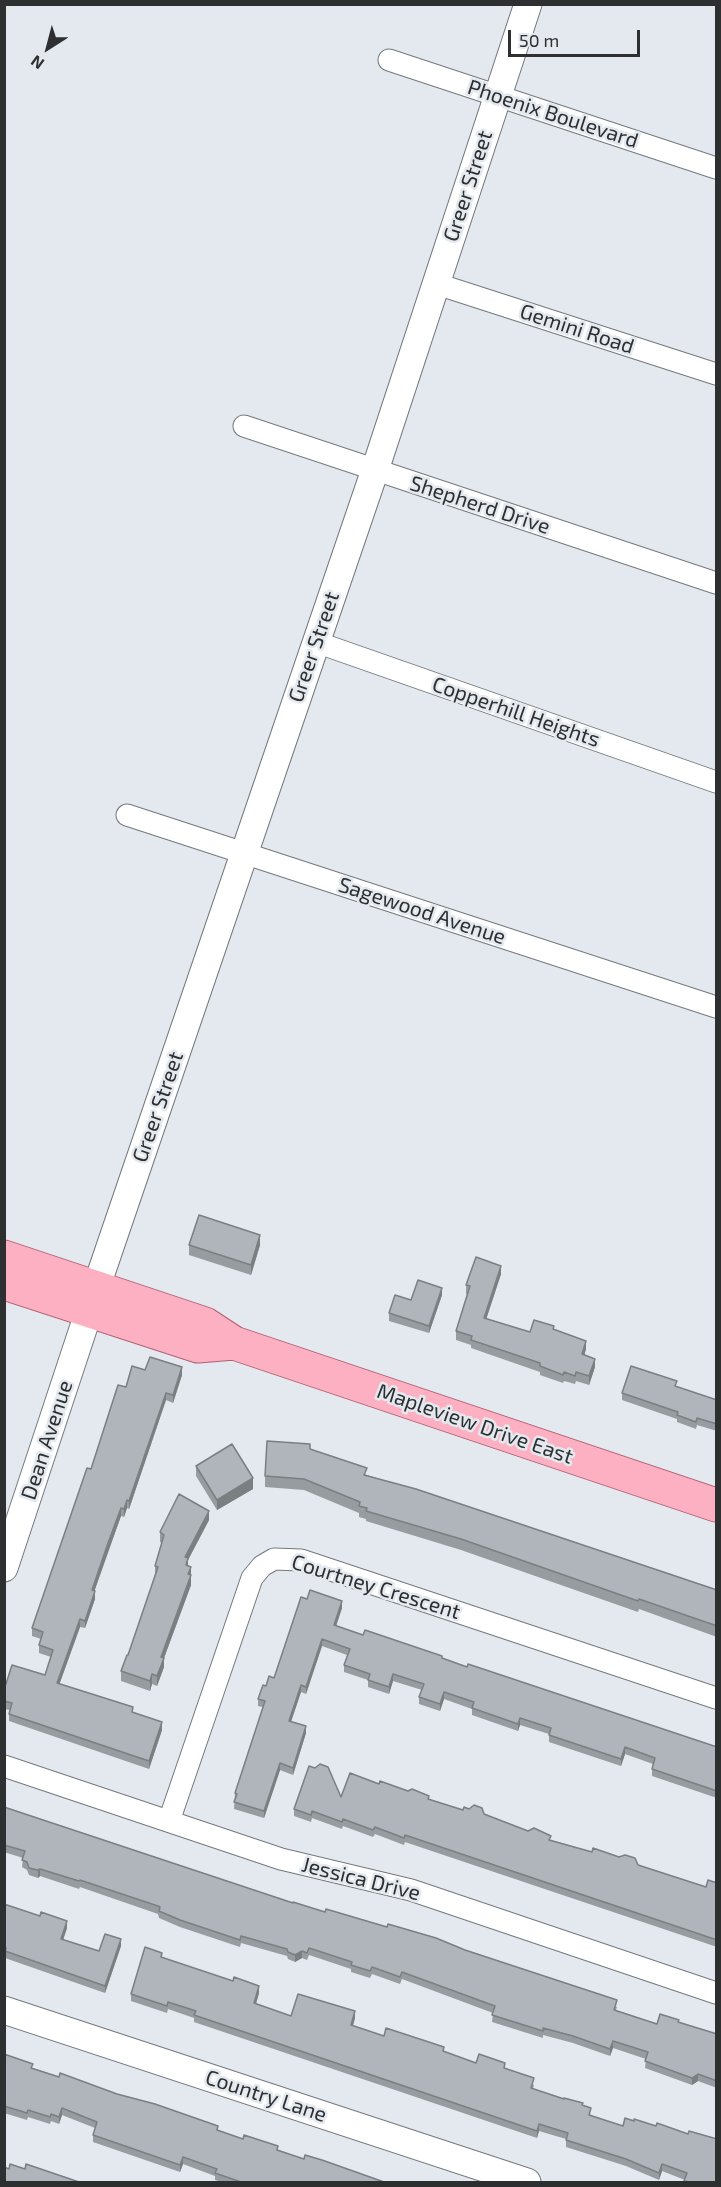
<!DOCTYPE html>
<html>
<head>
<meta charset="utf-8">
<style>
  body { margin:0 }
  #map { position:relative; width:721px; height:2187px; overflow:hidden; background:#e3e9ee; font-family:"Exo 2",sans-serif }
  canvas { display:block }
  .frame { position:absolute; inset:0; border:6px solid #2d2f31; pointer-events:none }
  .north { position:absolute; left:18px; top:18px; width:60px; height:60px; -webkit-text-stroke:4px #e3e9ee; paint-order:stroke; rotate:216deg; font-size:16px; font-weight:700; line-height:24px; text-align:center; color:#2d2f31 }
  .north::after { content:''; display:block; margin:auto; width:21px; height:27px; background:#2d2f31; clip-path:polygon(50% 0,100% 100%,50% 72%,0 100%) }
  .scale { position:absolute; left:508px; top:30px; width:132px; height:27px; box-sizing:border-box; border:3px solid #2d2f31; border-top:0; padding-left:8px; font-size:18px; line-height:21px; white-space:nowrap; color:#2d2f31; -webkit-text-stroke:4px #e3e9ee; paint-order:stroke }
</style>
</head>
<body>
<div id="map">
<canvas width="721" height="2187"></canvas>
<div class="frame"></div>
<div class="north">N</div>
<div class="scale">50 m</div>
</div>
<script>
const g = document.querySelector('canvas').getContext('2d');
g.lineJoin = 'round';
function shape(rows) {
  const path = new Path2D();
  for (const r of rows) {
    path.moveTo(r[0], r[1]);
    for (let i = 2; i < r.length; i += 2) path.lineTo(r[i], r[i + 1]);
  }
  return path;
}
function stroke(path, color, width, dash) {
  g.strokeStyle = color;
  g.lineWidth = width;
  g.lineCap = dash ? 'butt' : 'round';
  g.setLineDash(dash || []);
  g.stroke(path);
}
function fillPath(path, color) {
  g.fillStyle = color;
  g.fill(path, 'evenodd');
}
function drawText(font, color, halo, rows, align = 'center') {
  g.font = font + ' "Exo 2",sans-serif';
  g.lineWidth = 5;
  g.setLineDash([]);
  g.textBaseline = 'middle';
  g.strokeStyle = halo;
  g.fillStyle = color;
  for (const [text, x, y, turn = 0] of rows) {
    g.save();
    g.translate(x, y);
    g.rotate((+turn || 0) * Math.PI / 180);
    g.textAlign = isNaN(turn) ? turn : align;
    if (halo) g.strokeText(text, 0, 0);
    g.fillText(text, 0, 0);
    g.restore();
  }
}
const minor = shape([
  [389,60,716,168],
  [437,284,716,374],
  [244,426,716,583],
  [316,642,716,782],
  [127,815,716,1007],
  [4,1766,281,1859,411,1890,716,1993],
  [169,1821,252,1578,262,1566,274,1559,301,1560,716,1698]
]);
const tertiary = shape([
  [96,1288,375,470,528,4],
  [4,1568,89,1311],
  [4,2010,527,2182]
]);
const primary = shape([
  [4,1257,205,1324,234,1343,716,1505],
  [4,1283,198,1346,234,1343]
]);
stroke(minor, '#74797e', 23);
stroke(tertiary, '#74797e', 29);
stroke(primary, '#b26073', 35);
stroke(minor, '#fff', 21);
stroke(tertiary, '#fff', 27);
stroke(primary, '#fcb0c1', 33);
fillPath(shape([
  [189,1245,260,1245,251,1275,189,1255],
  [501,1274,486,1319,530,1332,554,1329,586,1349,584,1355,595,1367,589,1385,576,1381,575,1384,564,1381,563,1383,540,1375,540,1372,471,1348,471,1345,456,1340,456,1331,467,1294,466,1294,466,1285],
  [442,1295,429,1333,389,1321,389,1313,411,1300],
  [145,1370,182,1375,173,1403,166,1400,129,1509,127,1508,124,1517,121,1516,108,1551,94,1591,95,1599,85,1628,80,1627,59,1684,133,1712,162,1730,149,1769,9,1721,9,1714,10,1710,4,1709,4,1690,45,1675,51,1657,39,1653,39,1645,41,1639,32,1636,32,1628,91,1469,126,1387],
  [677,1387,717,1400,717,1431,697,1425,696,1429,677,1422,677,1419,622,1400,622,1393],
  [310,1449,367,1475,717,1590,717,1637,639,1609,638,1612,461,1550,366,1521,366,1519,359,1517,359,1513,304,1490,265,1487,265,1476],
  [196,1466,253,1489,217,1510,196,1476],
  [209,1520,188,1560,188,1566,191,1567,191,1585,164,1658,164,1667,157,1686,152,1684,150,1691,121,1681,121,1671,128,1655,155,1575,155,1566,162,1543,160,1542,160,1532],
  [307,1599,342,1608,336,1626,363,1635,442,1659,717,1747,717,1798,652,1776,652,1769,653,1764,625,1754,621,1766,549,1742,549,1734,520,1725,518,1731,472,1715,472,1709,444,1699,440,1711,419,1704,419,1697,422,1690,393,1681,389,1694,368,1687,368,1680,344,1672,344,1665,347,1655,322,1646,306,1694,301,1692,291,1721,306,1733,293,1775,280,1770,264,1818,234,1809,235,1793,263,1707,258,1706,258,1699,266,1686,274,1678],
  [379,1784,463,1810,484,1814,551,1840,638,1865,706,1887,717,1883,717,1947,405,1842,404,1845,375,1834,373,1837,343,1826,342,1829,312,1818,311,1822,294,1816,294,1809,341,1797],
  [4,1807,293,1903,465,1950,617,2007,616,2010,657,2024,679,2022,717,2034,717,2088,698,2081,692,2085,645,2068,646,2059,613,2048,610,2056,573,2043,543,2035,543,2038,492,2022,493,2013,402,1979,400,1984,372,1974,370,1978,351,1972,351,1969,309,1955,307,1960,302,1958,295,1962,288,1959,287,1956,241,1943,240,1947,180,1927,159,1918,158,1914,80,1887,79,1889,40,1876,38,1878,29,1875,27,1870,22,1867,23,1858,4,1852],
  [4,1904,67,1928,63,1940,99,1951,121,1946,105,1993,5,1958],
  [162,1957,259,1993,256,2004,291,2016,355,2018,353,2026,384,2036,444,2052,476,2063,505,2069,534,2085,533,2089,583,2106,591,2115,717,2182,684,2182,685,2180,662,2171,659,2180,626,2166,566,2147,566,2139,539,2131,537,2138,194,2022,194,2018,168,2009,167,2013,131,2001,131,1994],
  [4,2054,33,2068,218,2130,243,2139,304,2159,384,2182,222,2182,215,2180,215,2176,183,2164,180,2172,93,2142,93,2135,95,2128,62,2115,59,2124,51,2121,50,2124,28,2117,27,2120,4,2113]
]), '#969ca0');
fillPath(shape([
  [260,1235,260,1245,251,1275,251,1265],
  [501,1266,501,1274,484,1326,484,1318],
  [442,1288,442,1295,429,1333,429,1326],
  [586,1341,586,1349,582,1363,582,1354],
  [595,1359,595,1367,589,1385,589,1376],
  [182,1367,182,1375,173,1403,173,1395],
  [166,1393,166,1400,129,1509,129,1501],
  [253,1478,253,1489,217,1510,217,1500],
  [127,1500,127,1508,124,1517,124,1509],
  [121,1508,121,1516,92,1598,92,1590],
  [209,1511,209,1520,188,1560,188,1568,186,1575,185,1557],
  [191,1567,191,1585,164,1658,164,1667,157,1686,157,1676,161,1657],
  [95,1591,95,1599,85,1628,85,1621],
  [342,1601,342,1608,334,1632,334,1625],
  [80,1619,80,1627,57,1691,57,1683],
  [322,1639,322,1646,306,1694,306,1687],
  [152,1674,152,1684,150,1691,150,1681],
  [393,1674,393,1681,389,1694,389,1687],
  [301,1685,301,1692,289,1728,289,1721],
  [444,1692,444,1699,440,1711,440,1704],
  [520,1718,520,1725,518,1731,518,1724],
  [162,1722,162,1730,149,1769,149,1761],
  [306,1726,306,1733,293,1775,293,1768],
  [625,1747,625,1754,621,1766,621,1759],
  [280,1763,280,1770,264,1818,264,1811],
  [40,1869,40,1876,38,1878,38,1870],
  [67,1921,67,1928,61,1946,61,1939],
  [121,1939,121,1946,105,1993,105,1986],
  [302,1951,302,1958,295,1962,295,1955],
  [259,1986,259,1993,254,2010,254,2003],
  [355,2011,355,2018,351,2032,351,2025],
  [613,2041,613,2048,610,2056,610,2049],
  [698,2074,698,2081,692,2085,692,2078],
  [62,2108,62,2115,59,2124,59,2117],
  [539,2124,539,2131,537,2138,537,2131],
  [183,2157,183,2164,180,2172,180,2165],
  [662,2164,662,2171,659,2180,659,2173]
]), '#7a7f82');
const building = shape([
  [199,1215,260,1235,251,1265,189,1245,199,1215],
  [476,1257,501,1266,484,1318,530,1332,534,1320,554,1326,553,1329,586,1341,582,1354,595,1359,589,1376,576,1372,575,1376,564,1372,563,1375,540,1366,540,1363,471,1340,472,1336,456,1331,470,1286,466,1285,476,1257],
  [418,1280,442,1288,429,1326,389,1313,395,1295,411,1300,418,1280],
  [150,1357,182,1367,173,1395,166,1393,129,1501,127,1500,124,1509,121,1508,108,1543,92,1590,95,1591,85,1621,80,1619,57,1683,133,1707,132,1712,162,1722,149,1761,9,1714,12,1703,4,1701,4,1690,12,1665,45,1675,53,1650,39,1645,43,1632,32,1628,87,1468,91,1469,118,1385,126,1387,132,1366,145,1370,150,1357],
  [631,1366,677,1381,675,1386,717,1400,717,1424,697,1418,696,1422,677,1415,678,1412,622,1393,631,1366],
  [267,1441,310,1444,310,1449,367,1468,364,1475,416,1489,717,1590,717,1626,639,1599,638,1601,461,1539,366,1511,367,1508,359,1506,360,1502,304,1479,265,1476,267,1441],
  [232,1444,253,1478,217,1500,196,1466,232,1444],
  [179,1494,209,1511,185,1557,188,1558,186,1565,191,1567,188,1574,191,1575,161,1657,164,1658,157,1676,152,1674,150,1681,121,1671,127,1655,128,1655,158,1567,155,1566,164,1535,160,1532,179,1494],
  [310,1590,342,1601,334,1625,363,1635,365,1630,442,1656,442,1658,467,1667,468,1664,717,1747,717,1791,652,1769,655,1758,625,1747,621,1759,549,1735,551,1728,520,1718,518,1724,472,1708,474,1702,444,1692,440,1704,419,1697,424,1684,393,1674,389,1687,368,1680,370,1674,344,1665,350,1649,322,1639,306,1687,301,1685,289,1721,306,1726,293,1768,280,1763,264,1811,234,1802,237,1794,235,1793,265,1701,258,1699,263,1685,266,1686,269,1676,274,1678,301,1597,307,1599,310,1590],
  [320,1764,328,1767,341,1797,350,1773,379,1784,380,1781,408,1791,412,1789,429,1796,428,1799,463,1810,464,1807,469,1809,474,1805,482,1808,484,1814,528,1831,534,1828,551,1836,549,1840,592,1852,593,1848,619,1857,625,1855,635,1858,638,1865,706,1887,708,1880,717,1883,717,1940,405,1835,404,1838,375,1827,373,1830,343,1819,342,1822,312,1811,311,1815,294,1809,309,1766,315,1768,320,1764],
  [4,1807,293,1903,293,1902,325,1912,326,1909,387,1927,388,1924,436,1938,465,1950,617,2000,614,2010,657,2024,660,2014,679,2020,678,2022,717,2034,717,2081,698,2074,692,2078,645,2061,648,2052,613,2041,610,2049,573,2036,543,2028,543,2031,492,2015,495,2006,402,1972,400,1977,372,1967,370,1971,351,1965,352,1962,309,1948,307,1953,302,1951,295,1955,288,1952,287,1949,241,1936,240,1940,180,1920,159,1911,160,1907,158,1906,80,1880,79,1881,40,1869,38,1870,29,1868,27,1862,22,1860,25,1851,4,1845,4,1807],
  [4,1904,40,1916,41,1912,67,1921,61,1939,99,1951,105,1934,121,1939,105,1986,5,1951,6,1948,4,1947,4,1904],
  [145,1947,162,1953,161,1957,233,1981,234,1977,259,1986,254,2003,291,2016,298,1994,355,2011,351,2025,384,2036,386,2028,444,2047,443,2051,476,2063,479,2054,505,2063,504,2068,534,2078,531,2088,564,2099,564,2098,583,2103,582,2105,591,2108,589,2115,623,2126,625,2118,634,2121,634,2119,656,2126,657,2123,688,2134,689,2131,717,2139,717,2182,690,2182,684,2181,687,2173,662,2164,659,2173,626,2159,566,2140,568,2133,539,2124,537,2131,194,2015,196,2011,168,2002,167,2006,131,1994,145,1947],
  [4,2054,33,2064,31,2068,59,2077,60,2073,117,2094,155,2104,218,2126,217,2130,243,2139,244,2135,278,2146,277,2150,304,2159,305,2155,322,2160,384,2182,241,2182,215,2173,217,2169,183,2157,180,2165,93,2135,97,2122,62,2108,59,2117,51,2114,50,2117,28,2110,27,2113,4,2106,4,2054],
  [10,2164,25,2169,26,2164,79,2182,4,2182,4,2167,9,2169,10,2164]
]);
fillPath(building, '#afb5ba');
stroke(building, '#7a7f82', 1.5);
drawText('21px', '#2d2f31', '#e3e9ee', [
  ["Phoenix Boulevard",553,114,18],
  ["Greer Street",468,186,-72],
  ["Gemini Road",577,329,18],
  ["Shepherd Drive",480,505,18],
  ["Greer Street",314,647,-71],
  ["Copperhill Heights",516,712,19],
  ["Sagewood Avenue",422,911,18],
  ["Greer Street",158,1107,-71],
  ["Mapleview Drive East",475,1424,19],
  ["Dean Avenue",47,1440,-72],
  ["Courtney Crescent",376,1587,17],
  ["Jessica Drive",361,1879,14],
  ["Country Lane",266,2096,18]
]);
</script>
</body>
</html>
